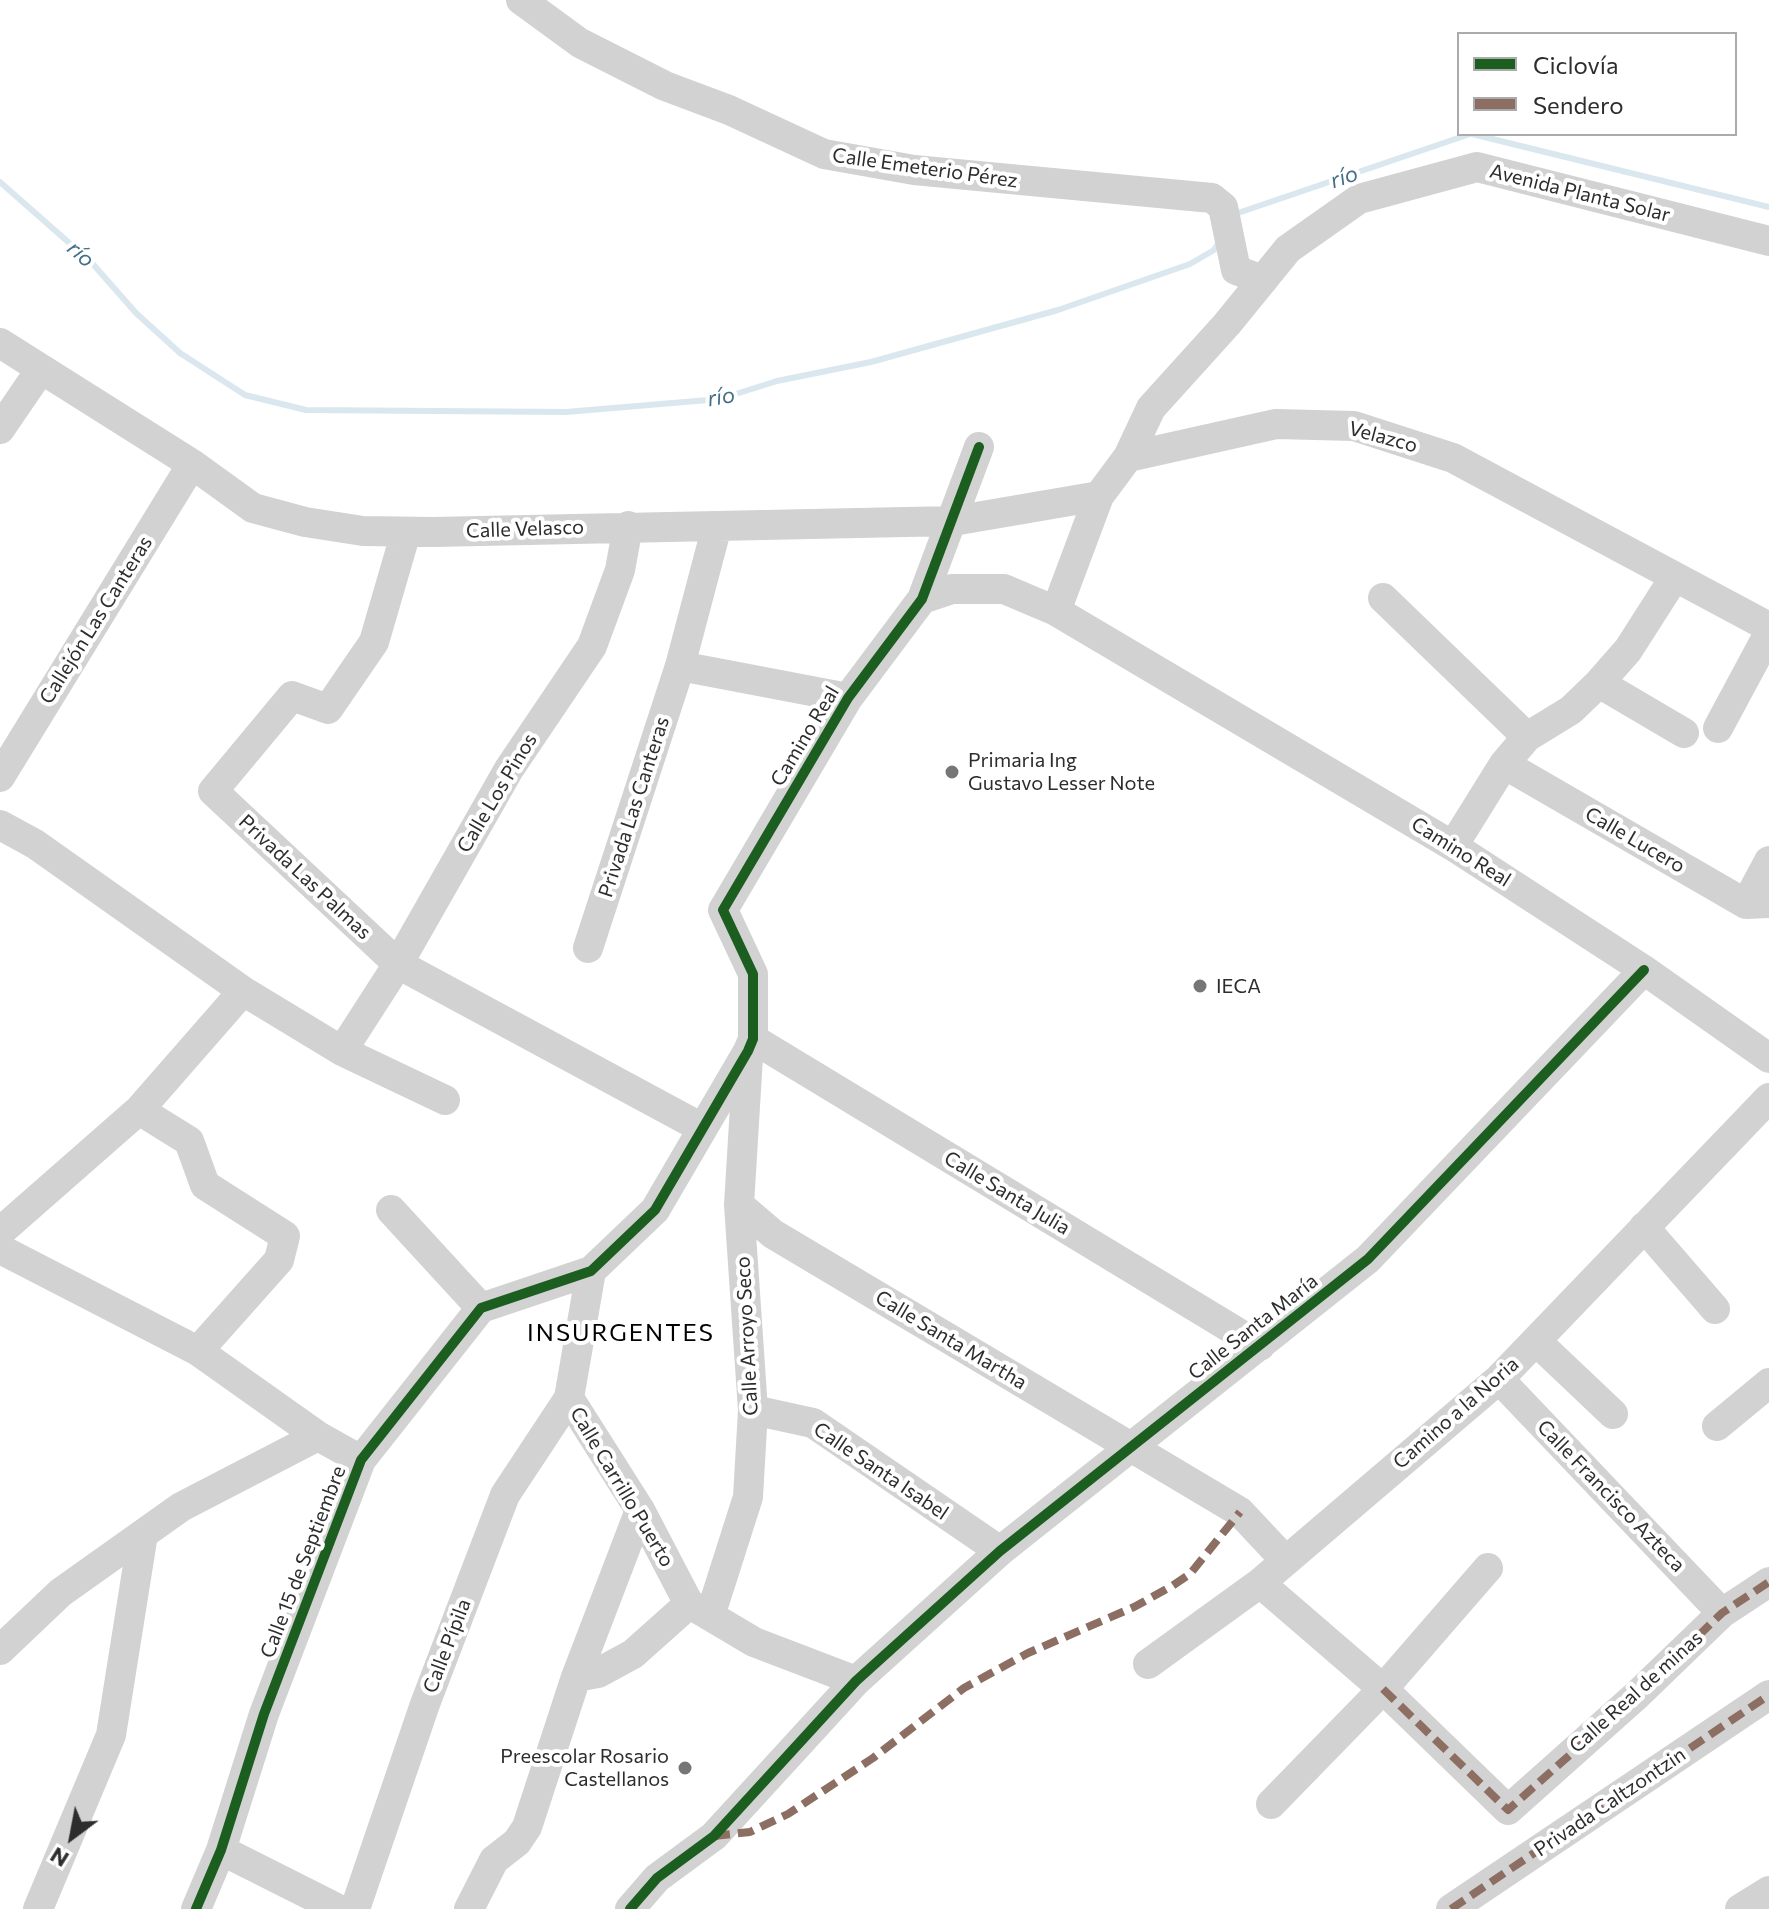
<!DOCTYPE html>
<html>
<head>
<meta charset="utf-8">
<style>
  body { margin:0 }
  #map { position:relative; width:1769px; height:1909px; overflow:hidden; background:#fff; font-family:Commissioner,sans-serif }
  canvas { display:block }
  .legend { position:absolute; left:1457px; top:32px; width:280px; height:104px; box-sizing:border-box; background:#fff; border:2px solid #ababab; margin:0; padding:10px 14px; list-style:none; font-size:24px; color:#2d2d2d }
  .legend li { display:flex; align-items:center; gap:16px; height:40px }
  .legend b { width:40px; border:2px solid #ababab }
  .north { position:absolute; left:32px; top:1797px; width:80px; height:80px; -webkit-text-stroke:6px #fff; paint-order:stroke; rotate:212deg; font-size:22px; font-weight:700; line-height:32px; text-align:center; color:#2d2d2d }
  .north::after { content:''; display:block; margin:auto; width:28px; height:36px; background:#2d2d2d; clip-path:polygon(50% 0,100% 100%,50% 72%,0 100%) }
</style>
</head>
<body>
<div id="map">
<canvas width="1769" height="1909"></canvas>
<ul class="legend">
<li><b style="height:10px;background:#1b5e20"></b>Ciclovía</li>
<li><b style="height:10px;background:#8d6e63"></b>Sendero</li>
</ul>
<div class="north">N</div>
</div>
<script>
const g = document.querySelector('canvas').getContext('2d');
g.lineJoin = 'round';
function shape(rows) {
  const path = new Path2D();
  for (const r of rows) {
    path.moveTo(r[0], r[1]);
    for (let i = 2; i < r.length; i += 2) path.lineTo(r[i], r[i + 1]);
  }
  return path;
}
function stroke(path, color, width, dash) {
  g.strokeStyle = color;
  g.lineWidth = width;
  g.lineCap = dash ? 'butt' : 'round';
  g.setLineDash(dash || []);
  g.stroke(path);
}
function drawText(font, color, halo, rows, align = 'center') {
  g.font = font + ' Commissioner,sans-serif';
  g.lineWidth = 8;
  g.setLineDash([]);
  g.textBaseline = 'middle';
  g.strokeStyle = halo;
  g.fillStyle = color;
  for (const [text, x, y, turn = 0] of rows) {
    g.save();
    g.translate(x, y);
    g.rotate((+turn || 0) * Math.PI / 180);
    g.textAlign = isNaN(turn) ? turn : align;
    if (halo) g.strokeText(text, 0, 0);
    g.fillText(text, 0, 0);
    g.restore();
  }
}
stroke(shape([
  [1472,134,1769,207],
  [0,182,92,263,136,313,180,353,245,395,306,410,566,412,720,399,777,381,871,362,1058,310,1190,264,1214,250,1220,241],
  [1235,218,1238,213,1470,134]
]), '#dae7ef', 6);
stroke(shape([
  [521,0,580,43,665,86,729,110,824,154,914,170,1212,198,1223,207,1236,270,1263,280],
  [0,343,192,464,253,508,305,522,363,531,433,532,953,521,1099,496],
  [0,429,41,369],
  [1128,457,1276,424,1354,426,1453,458,1769,627],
  [406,532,374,642,328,709,292,696,213,791,398,964,702,1128],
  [1383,598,1527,737],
  [922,599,952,589,1004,589,1056,611,1453,846,1644,970,1769,1058],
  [1056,611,1099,496,1128,457,1151,408,1227,324,1288,249,1359,199,1477,167,1769,241],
  [680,666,848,698],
  [1599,683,1684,733],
  [1718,728,1769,633],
  [1504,764,1746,904,1769,903],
  [0,777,192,464],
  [0,825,35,844,243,991,342,1051,445,1100],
  [1453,846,1504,764,1527,737,1571,710,1599,683,1628,650,1674,578],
  [1746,904,1769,861],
  [588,948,680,666,717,526],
  [753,1039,1260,1346],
  [342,1051,398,964,509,769,592,646,620,570,628,526],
  [139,1110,189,1141,205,1185,285,1236,279,1260,198,1351],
  [739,1205,773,1234,1240,1512,1285,1560],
  [391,1210,481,1308],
  [1644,1227,1715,1309],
  [0,1232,139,1110,243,991],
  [0,1249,198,1351,318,1436,361,1460],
  [591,1271,569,1398,640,1510,689,1604],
  [1536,1341,1613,1414],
  [1499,1379,1722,1613],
  [753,1410,813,1423,1000,1551],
  [1717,1426,1769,1383],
  [1260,1583,1383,1689,1508,1810,1637,1695,1722,1613,1769,1582],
  [695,1607,754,1642,856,1681],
  [710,1616,748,1497,753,1410,739,1205,748,1057],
  [0,1650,60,1593,181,1507,318,1436],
  [1148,1664,1260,1583,1499,1379,1769,1098],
  [576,1677,598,1673,633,1654,689,1604],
  [1271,1804,1383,1689,1488,1568],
  [221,1850,338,1909],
  [38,1909,111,1735,143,1534],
  [196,1909,221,1850,264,1714,361,1460,481,1308,591,1271,655,1210,748,1051,753,1039,753,974,723,910,848,698,922,599,979,447],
  [355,1909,425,1704,505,1495,569,1398],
  [469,1909,494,1860,517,1842,527,1827,576,1677,640,1510],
  [630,1909,657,1878,714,1836,856,1681,1000,1551,1368,1259,1644,970],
  [1451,1909,1769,1695],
  [1740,1909,1769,1891]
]), '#d2d2d2', 30);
stroke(shape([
  [1383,1689,1508,1810,1637,1695,1722,1613,1769,1582],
  [714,1836,750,1832,788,1814,873,1758,964,1688,1028,1653,1134,1607,1172,1586,1190,1574,1240,1512],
  [1451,1909,1769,1695]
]), '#8d6e63', 8, [16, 8]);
stroke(shape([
  [196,1909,221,1850,264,1714,361,1460,481,1308,591,1271,655,1210,748,1051,753,1039,753,974,723,910,848,698,922,599,979,447],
  [630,1909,657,1878,714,1836,856,1681,1000,1551,1368,1259,1644,970]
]), '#1b5e20', 10);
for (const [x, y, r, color] of [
  [952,772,8,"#767676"],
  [1200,986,8,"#767676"],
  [685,1768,8,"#767676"]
]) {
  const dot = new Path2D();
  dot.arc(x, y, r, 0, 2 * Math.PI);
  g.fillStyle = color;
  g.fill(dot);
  stroke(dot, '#fff', 3);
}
drawText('20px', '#2d2d2d', '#fff', [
  ["Calle Emeterio Pérez",925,168,8],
  ["Avenida Planta Solar",1580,193,14],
  ["Velazco",1383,437,15],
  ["Calle Velasco",525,529,-2],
  ["Callejón Las Canteras",96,620,-58],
  ["Camino Real",805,736,-59],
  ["Calle Los Pinos",497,793,-59],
  ["Privada Las Canteras",634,807,-72],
  ["Calle Lucero",1635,840,30],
  ["Camino Real",1461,852,32],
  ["Privada Las Palmas",305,877,43],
  ["Calle Santa Julia",1007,1193,31],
  ["Calle Santa María",1253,1327,-38],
  ["Calle Arroyo Seco",747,1336,-93],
  ["Calle Santa Martha",951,1340,31],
  ["Camino a la Noria",1456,1413,-41],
  ["Calle Santa Isabel",881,1471,34],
  ["Calle Carrillo Puerto",622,1487,59],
  ["Calle Francisco Azteca",1611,1496,46],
  ["Calle 15 de Septiembre",303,1562,-69],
  ["Calle Pípila",447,1646,-69],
  ["Calle Real de minas",1636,1692,-42],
  ["Privada Caltzontzin",1610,1802,-34]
]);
drawText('20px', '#2d2d2d', '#fff', [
  ["Primaria Ing",968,760],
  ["Gustavo Lesser Note",968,783],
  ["IECA",1216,986],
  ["Preescolar Rosario",669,1756,"right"],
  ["Castellanos",669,1779,"right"]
], 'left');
drawText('italic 22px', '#436f87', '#fff', [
  ["río",1344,177,-19],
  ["río",81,254,42],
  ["río",721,397,-10]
]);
g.letterSpacing = '2px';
drawText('24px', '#000', '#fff', [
  ["INSURGENTES",621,1333]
]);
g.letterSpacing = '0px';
</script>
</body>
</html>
